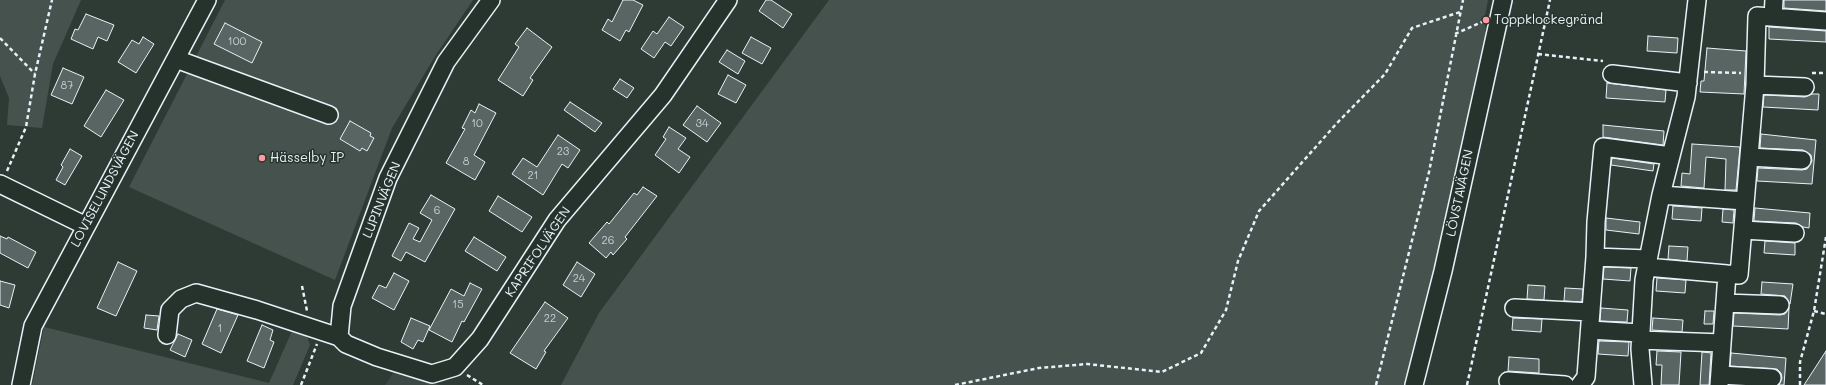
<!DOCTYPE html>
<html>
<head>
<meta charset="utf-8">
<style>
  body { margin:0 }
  canvas { display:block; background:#2e3b35 }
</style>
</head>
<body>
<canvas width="1826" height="385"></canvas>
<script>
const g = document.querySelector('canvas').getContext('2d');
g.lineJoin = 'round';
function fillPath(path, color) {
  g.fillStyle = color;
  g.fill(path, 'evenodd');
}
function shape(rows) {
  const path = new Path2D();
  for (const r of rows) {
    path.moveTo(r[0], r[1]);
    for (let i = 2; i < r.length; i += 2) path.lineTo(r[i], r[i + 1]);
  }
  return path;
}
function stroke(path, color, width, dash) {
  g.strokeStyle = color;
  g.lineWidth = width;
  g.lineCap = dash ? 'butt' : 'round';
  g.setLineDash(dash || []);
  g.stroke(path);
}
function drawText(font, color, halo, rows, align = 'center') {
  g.font = font + ' Mali,sans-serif';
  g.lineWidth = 3;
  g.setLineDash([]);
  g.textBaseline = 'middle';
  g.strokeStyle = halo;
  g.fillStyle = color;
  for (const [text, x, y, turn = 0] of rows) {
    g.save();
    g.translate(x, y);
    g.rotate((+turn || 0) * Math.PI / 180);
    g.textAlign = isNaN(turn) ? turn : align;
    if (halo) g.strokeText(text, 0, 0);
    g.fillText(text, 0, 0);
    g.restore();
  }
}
fillPath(shape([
  [394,372,441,385,385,385]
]), '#3b4843');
fillPath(shape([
  [0,0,81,0,53,64,42,128,7,125,9,98,0,76],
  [225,0,473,0,434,58,392,128,335,280,129,187],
  [829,0,1488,0,1485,16,1486,43,1449,224,1412,367,1405,385,561,385,599,313],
  [44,327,269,383,292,331,307,336,310,345,293,385,32,385]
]), '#45524e');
const building = shape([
  [623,0,633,0,643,5,629,32,626,30,620,41,602,30,608,19,612,22,623,0],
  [766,0,771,0,792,14,783,28,759,11,766,0],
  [1784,0,1826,0,1826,11,1784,8,1784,0],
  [86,14,114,25,107,41,98,37,93,49,71,39,75,29,78,30,86,14],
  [669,17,684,27,671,46,665,42,654,58,641,49,653,31,657,34,669,17],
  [225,23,262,42,252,63,214,44,225,23],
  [1769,27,1826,31,1826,42,1769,39,1769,27],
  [527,28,552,47,530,78,533,80,523,96,498,80,519,47,515,44,527,28],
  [1648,36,1678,38,1677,53,1647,51,1648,36],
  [143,37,154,44,136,73,118,62,132,40,139,44,143,37],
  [751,37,771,48,762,64,742,53,751,37],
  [1707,48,1746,51,1744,94,1700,92,1701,81,1704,81,1707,48],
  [727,50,745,61,738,74,719,62,727,50],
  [63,68,84,77,72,104,51,95,63,68],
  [728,75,746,85,736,103,718,94,728,75],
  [620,79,634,88,627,98,613,89,620,79],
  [1607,83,1666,90,1665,102,1606,98,1607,83],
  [106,90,124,100,101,137,84,126,106,90],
  [1812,94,1819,94,1818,110,1763,107,1764,95,1805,97,1812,94],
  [570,102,602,123,595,132,564,110,570,102],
  [479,104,496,113,474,155,485,162,475,180,446,163,465,129,462,128,471,110,475,113,479,104],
  [697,106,721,123,707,142,683,125,697,106],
  [350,121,371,133,370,136,374,138,367,151,362,148,360,151,340,139,350,121],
  [1603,125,1664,131,1663,145,1603,137,1603,125],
  [669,127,686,138,678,149,690,157,679,173,655,155,666,139,663,137,669,127],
  [1761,134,1816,140,1812,184,1757,181,1758,168,1802,170,1807,169,1812,161,1811,155,1803,150,1760,148,1761,134],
  [558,135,580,150,568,168,562,164,543,195,512,174,523,158,537,167,558,135],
  [1692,144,1740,147,1736,190,1725,190,1726,159,1706,157,1704,188,1681,186,1682,173,1690,174,1692,144],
  [70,149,82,156,65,185,56,180,63,167,61,165,70,149],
  [1612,158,1654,164,1653,171,1611,165,1612,158],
  [643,187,657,196,625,237,627,239,613,255,611,252,606,258,589,243,607,222,609,224,634,193,637,195,643,187],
  [431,195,455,209,425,262,406,252,401,261,392,256,409,223,419,228,413,239,420,242,432,220,420,213,431,195],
  [498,196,532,217,522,232,489,211,498,196],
  [1673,206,1702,208,1701,221,1672,219,1673,206],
  [1755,208,1810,213,1809,228,1803,227,1796,223,1754,221,1755,208],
  [1723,209,1734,210,1733,223,1722,222,1723,209],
  [1606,218,1640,222,1639,234,1606,230,1606,218],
  [0,236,7,239,8,237,36,252,28,268,0,253,0,236],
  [474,237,506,257,497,271,465,251,474,237],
  [1765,241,1795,243,1795,255,1764,253,1765,241],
  [1669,246,1688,247,1687,261,1668,259,1669,246],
  [118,262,137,271,116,316,97,308,118,262],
  [577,262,595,274,581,297,563,285,577,262],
  [1604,267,1631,268,1630,281,1603,279,1604,267],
  [394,273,409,281,394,310,372,298,379,285,386,288,394,273],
  [1657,278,1686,280,1685,293,1656,291,1657,278],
  [0,281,15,285,9,308,0,305,0,281],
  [1762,282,1793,284,1790,304,1785,296,1761,294,1762,282],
  [470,283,482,289,464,322,462,321,452,342,429,330,451,289,464,296,470,283],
  [1528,285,1545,286,1544,300,1527,299,1528,285],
  [1565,288,1583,289,1582,302,1564,301,1565,288],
  [545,302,568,318,544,351,546,352,536,369,510,353,545,302],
  [1601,308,1628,310,1627,322,1600,321,1601,308],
  [1789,308,1788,329,1733,326,1734,313,1780,315,1785,314,1789,308],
  [217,309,238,315,221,353,202,344,217,309],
  [1705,311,1714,311,1713,324,1704,324,1705,311],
  [146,315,159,316,157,330,144,328,146,315],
  [411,318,430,326,423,342,418,340,413,349,401,342,411,318],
  [1513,318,1542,319,1541,332,1512,330,1513,318],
  [1653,318,1683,320,1682,332,1652,330,1653,318],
  [262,325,273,330,270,340,274,342,264,368,247,361,262,325],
  [178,334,192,340,185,357,170,350,178,334],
  [1599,341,1629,342,1628,356,1598,354,1599,341],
  [1657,351,1681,352,1679,385,1661,385,1662,365,1656,365,1657,351],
  [1826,351,1826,385,1804,385,1826,351],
  [1702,352,1711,353,1709,385,1700,385,1702,352],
  [1731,353,1786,358,1784,385,1779,385,1782,378,1781,373,1777,369,1730,366,1731,353],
  [1509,357,1539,359,1539,373,1508,371,1509,357]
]);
fillPath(building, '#596563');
stroke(building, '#e8f1f8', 1);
const minor = shape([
  [1773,17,1774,0],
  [176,59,329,115],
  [1612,74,1688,83],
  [1755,85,1757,16,1826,21],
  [1749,157,1802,160],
  [0,184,86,226],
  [1661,195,1745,201],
  [1743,230,1795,233],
  [1595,257,1648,259],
  [1646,267,1727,274],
  [1725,303,1780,305],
  [1514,308,1591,312],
  [1590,330,1640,333],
  [167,335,170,310,181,299,196,293,257,310,339,337,346,344,377,357,432,374,455,367,480,339,557,220,663,95,728,0],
  [339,337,342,306,388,178,446,62,491,0],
  [1640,340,1722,343],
  [1720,375,1772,378],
  [1508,381,1565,385],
  [21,385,33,326,207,0],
  [1414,385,1443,271,1503,0],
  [1580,385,1586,377,1595,257,1596,222,1603,147,1671,156],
  [1643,385,1640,349,1644,280,1661,195,1686,97,1697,0],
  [1719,385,1727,274,1739,275,1755,85,1805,87]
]);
stroke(minor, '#e8f1f8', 20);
stroke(shape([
  [1455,34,1484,21],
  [0,38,35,74],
  [1538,54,1603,61],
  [1704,72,1741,73],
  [1812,73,1826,73],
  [7,171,26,127,35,74,52,0],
  [302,286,307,311],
  [1814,311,1826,314],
  [467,375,483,385],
  [301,385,317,344],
  [955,385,1039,368,1087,364,1162,372,1201,353,1226,310,1238,261,1259,211,1337,123,1385,74,1412,28,1460,12],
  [1376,385,1429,172,1463,0],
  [1467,385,1550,0],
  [1800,385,1800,362,1814,311,1826,237]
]), '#e8f1f8', 2.5, [4, 3]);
stroke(minor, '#26332d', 17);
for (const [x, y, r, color] of [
  [1486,20,4,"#ff9aa2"],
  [262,158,4,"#ff9aa2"]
]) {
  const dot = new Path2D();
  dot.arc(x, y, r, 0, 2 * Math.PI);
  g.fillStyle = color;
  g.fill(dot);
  stroke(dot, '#26332d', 1.5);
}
drawText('11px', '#c4ced3', null, [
  ["100",237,42],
  ["87",67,86],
  ["10",477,124],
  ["34",702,124],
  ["23",563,152],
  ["8",466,162],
  ["21",533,176],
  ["6",437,211],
  ["26",608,241],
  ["24",579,279],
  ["15",458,305],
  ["22",550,319],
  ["1",220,329]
]);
drawText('13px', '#e8f1f8', '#26332d', [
  ["Toppklockegränd",1494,20],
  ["Hässelby IP",270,158]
], 'left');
drawText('13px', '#e8f1f8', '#26332d', [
  ["LOVISELUNDSVÄGEN",105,189,-62],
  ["LÖVSTAVÄGEN",1460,193,-78],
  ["LUPINVÄGEN",382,200,-68],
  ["KAPRIFOLVÄGEN",538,252,-56]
]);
</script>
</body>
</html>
